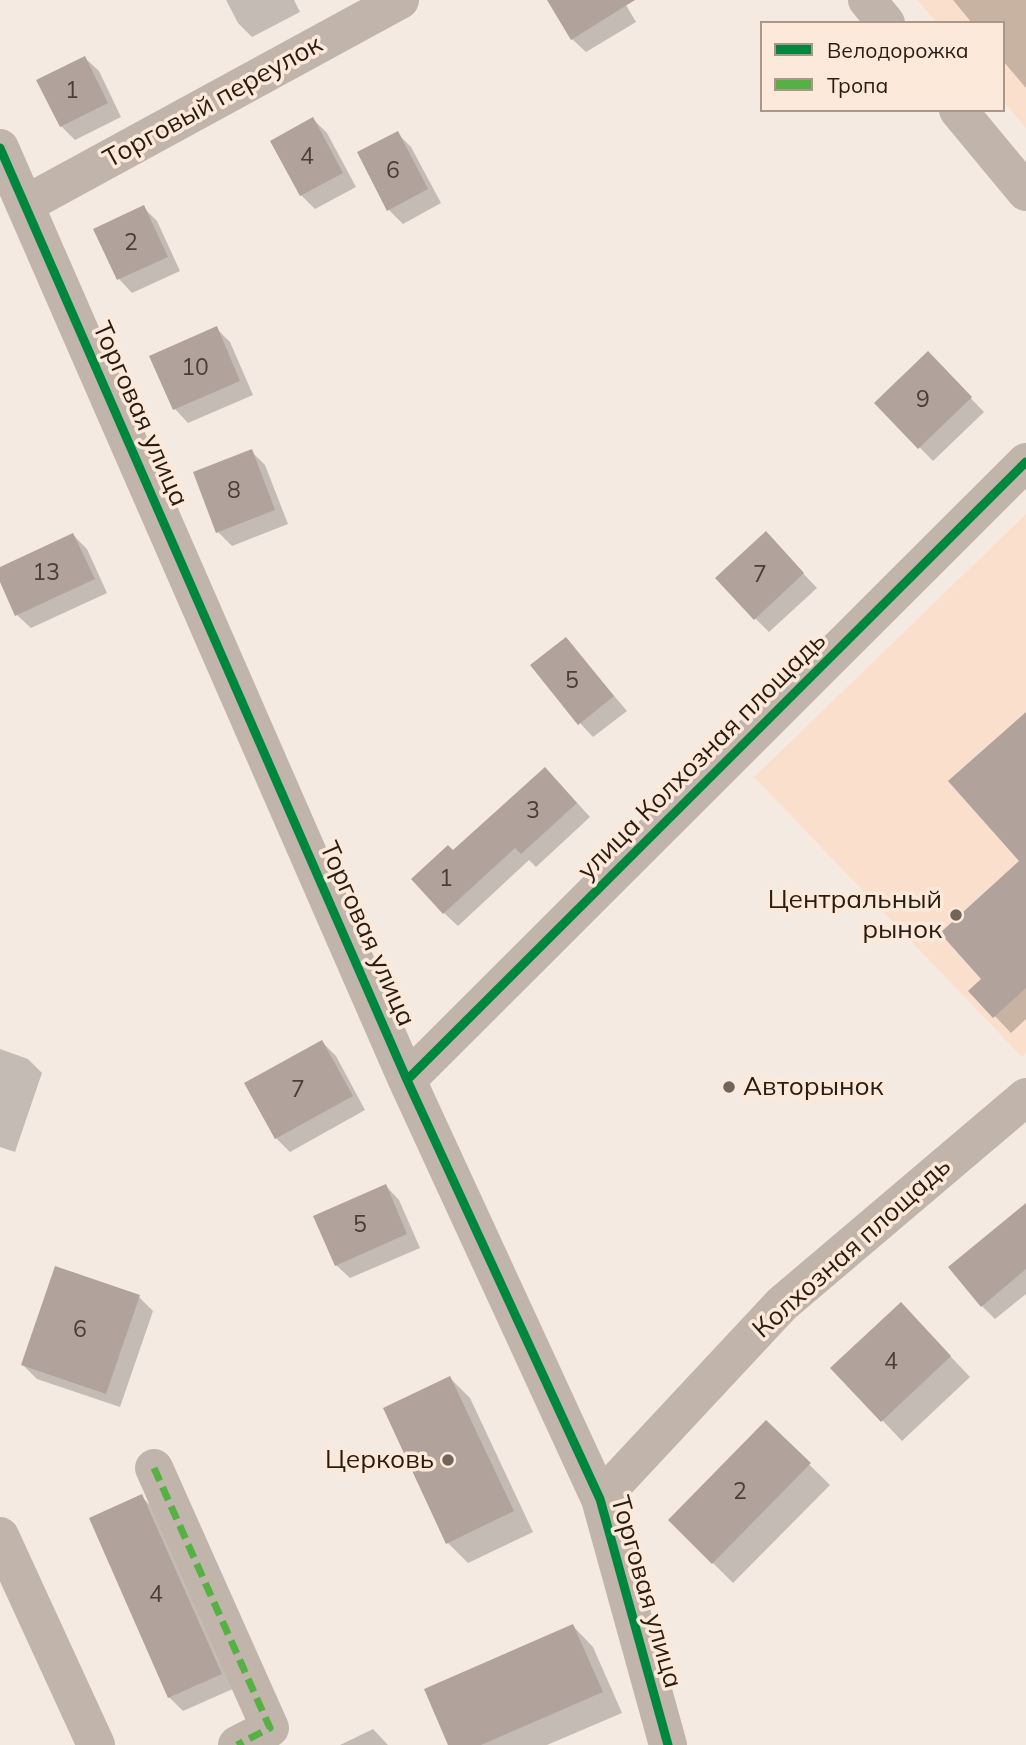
<!DOCTYPE html>
<html>
<head>
<meta charset="utf-8">
<style>
  body { margin:0 }
  #map { position:relative; width:1026px; height:1745px; overflow:hidden; background:#f5eae2; font-family:Mulish,sans-serif }
  canvas { display:block }
  .legend { position:absolute; left:760px; top:21px; width:245px; height:91px; box-sizing:border-box; background:#fde9da; border:2px solid #a8978a; margin:0; padding:9px 12px; list-style:none; font-size:21px; color:#281c13 }
  .legend li { display:flex; align-items:center; gap:14px; height:35px }
  .legend b { width:35px; border:2px solid #a8978a }
</style>
</head>
<body>
<div id="map">
<canvas width="1026" height="1745"></canvas>
<ul class="legend">
<li><b style="height:9px;background:#00873e"></b>Велодорожка</li>
<li><b style="height:9px;background:#56b144"></b>Тропа</li>
</ul>
</div>
<script>
const g = document.querySelector('canvas').getContext('2d');
g.lineJoin = 'round';
function fillPath(path, color) {
  g.fillStyle = color;
  g.fill(path, 'evenodd');
}
function shape(rows) {
  const path = new Path2D();
  for (const r of rows) {
    path.moveTo(r[0], r[1]);
    for (let i = 2; i < r.length; i += 2) path.lineTo(r[i], r[i + 1]);
  }
  return path;
}
function stroke(path, color, width, dash) {
  g.strokeStyle = color;
  g.lineWidth = width;
  g.lineCap = dash ? 'butt' : 'round';
  g.setLineDash(dash || []);
  g.stroke(path);
}
function drawText(font, color, halo, rows, align = 'center') {
  g.font = font + ' Mulish,sans-serif';
  g.lineWidth = 7;
  g.setLineDash([]);
  g.textBaseline = 'middle';
  g.strokeStyle = halo;
  g.fillStyle = color;
  for (const [text, x, y, turn = 0] of rows) {
    g.save();
    g.translate(x, y);
    g.rotate((+turn || 0) * Math.PI / 180);
    g.textAlign = isNaN(turn) ? turn : align;
    if (halo) g.strokeText(text, 0, 0);
    g.fillText(text, 0, 0);
    g.restore();
  }
}
fillPath(shape([
  [917,0,1026,0,1026,128,1003,101,1003,23,937,23],
  [1026,514,1026,1053,1022,1057,754,777]
]), '#fae0cc');
fillPath(shape([
  [226,0,294,0,300,12,252,37,238,23],
  [549,0,623,0,636,22,586,52,572,39],
  [953,0,1026,0,1026,88,1003,61,1003,23,972,23],
  [85,58,99,71,121,117,75,140,61,126],
  [313,119,327,133,356,187,315,209,301,195],
  [397,133,411,147,441,203,403,224,389,210],
  [143,207,157,221,180,271,132,293,119,279],
  [216,328,230,342,253,395,188,423,175,409,152,357],
  [928,354,984,412,933,461,876,403],
  [251,451,265,465,288,524,232,546,218,532],
  [73,535,87,549,107,593,31,628,17,615,0,578,0,569],
  [779,548,817,588,769,632,755,618],
  [566,639,627,711,593,737,580,723],
  [1026,714,1026,1019,1011,1033,971,991,984,979,1022,862],
  [559,783,590,817,536,867,529,860,458,926,444,913,453,853],
  [322,1042,336,1056,365,1110,290,1152,276,1138],
  [0,1049,28,1059,42,1073,15,1152,0,1147],
  [386,1186,399,1200,420,1248,350,1278,336,1265],
  [1026,1221,1026,1294,995,1319,982,1306],
  [139,1297,153,1311,120,1407,37,1379,23,1365],
  [920,1324,970,1377,902,1441,833,1368],
  [450,1378,470,1398,533,1532,468,1563,448,1543],
  [766,1422,830,1485,733,1583,670,1520],
  [141,1496,155,1510,235,1688,183,1711,169,1697],
  [573,1626,593,1647,622,1713,547,1745,450,1745],
  [373,1729,388,1745,340,1745]
]), '#0003');
fillPath(shape([
  [547,0,635,0,571,40],
  [85,56,108,103,60,127,36,80],
  [313,117,343,173,300,196,270,141],
  [398,131,428,189,387,211,357,152],
  [144,205,168,257,117,280,93,229],
  [217,326,240,381,173,410,149,356],
  [928,351,972,397,918,449,874,403],
  [252,449,275,510,216,533,193,472],
  [766,531,804,573,754,620,715,578],
  [73,533,95,579,15,616,0,582,0,567],
  [566,637,614,696,578,725,530,665],
  [1026,712,1026,988,993,1018,968,991,981,979,940,933,1019,861,948,781],
  [545,767,577,803,521,854,515,848,443,914,411,879,448,845,453,850],
  [322,1040,353,1096,275,1139,244,1083],
  [386,1184,407,1234,335,1266,313,1216],
  [1026,1203,1026,1269,981,1307,948,1267],
  [55,1266,140,1295,106,1394,21,1365],
  [901,1302,951,1356,881,1422,830,1368],
  [450,1376,514,1511,446,1544,383,1408],
  [766,1420,811,1463,712,1564,668,1520],
  [142,1494,222,1674,168,1698,89,1518],
  [573,1624,603,1692,481,1745,448,1745,424,1689]
]), '#b1a29c');
stroke(shape([
  [867,0,886,23],
  [958,110,1026,192],
  [0,148,407,1080,600,1499,668,1745],
  [26,204,400,0],
  [407,1080,1026,462],
  [154,1468,270,1728,237,1745],
  [600,1499,782,1304,1026,1097],
  [0,1536,96,1745]
]), '#c1b4ab', 38);
stroke(shape([
  [154,1468,270,1728,237,1745]
]), '#56b144', 7, [14, 7]);
stroke(shape([
  [0,148,407,1080,600,1499,668,1745],
  [407,1080,1026,462]
]), '#00873e', 9);
for (const [x, y, r, color] of [
  [956,915,7,"#70645b"],
  [729,1087,7,"#70645b"],
  [448,1460,7,"#70645b"]
]) {
  const dot = new Path2D();
  dot.arc(x, y, r, 0, 2 * Math.PI);
  g.fillStyle = color;
  g.fill(dot);
  stroke(dot, '#fde9da', 2.5);
}
drawText('23px', '#4a3e35', null, [
  ["1",72,91],
  ["4",307,157],
  ["6",393,171],
  ["2",131,243],
  ["10",195,368],
  ["9",923,400],
  ["8",234,491],
  ["13",46,573],
  ["7",760,575],
  ["5",572,681],
  ["3",533,811],
  ["1",446,879],
  ["7",298,1090],
  ["5",360,1225],
  ["6",80,1330],
  ["4",891,1362],
  ["2",740,1492],
  ["4",156,1595]
]);
drawText('26px', '#281c13', '#fde9da', [
  ["Торговый переулок",213,102,-29],
  ["Торговая улица",140,414,66],
  ["улица Колхозная площадь",702,756,-45],
  ["Торговая улица",367,934,66],
  ["Колхозная площадь",852,1248,-42],
  ["Торговая улица",646,1592,74]
]);
drawText('26px', '#281c13', '#fde9da', [
  ["Центральный",942,900],
  ["рынок",942,930],
  ["Авторынок",743,1087,"left"],
  ["Церковь",434,1460]
], 'right');
</script>
</body>
</html>
